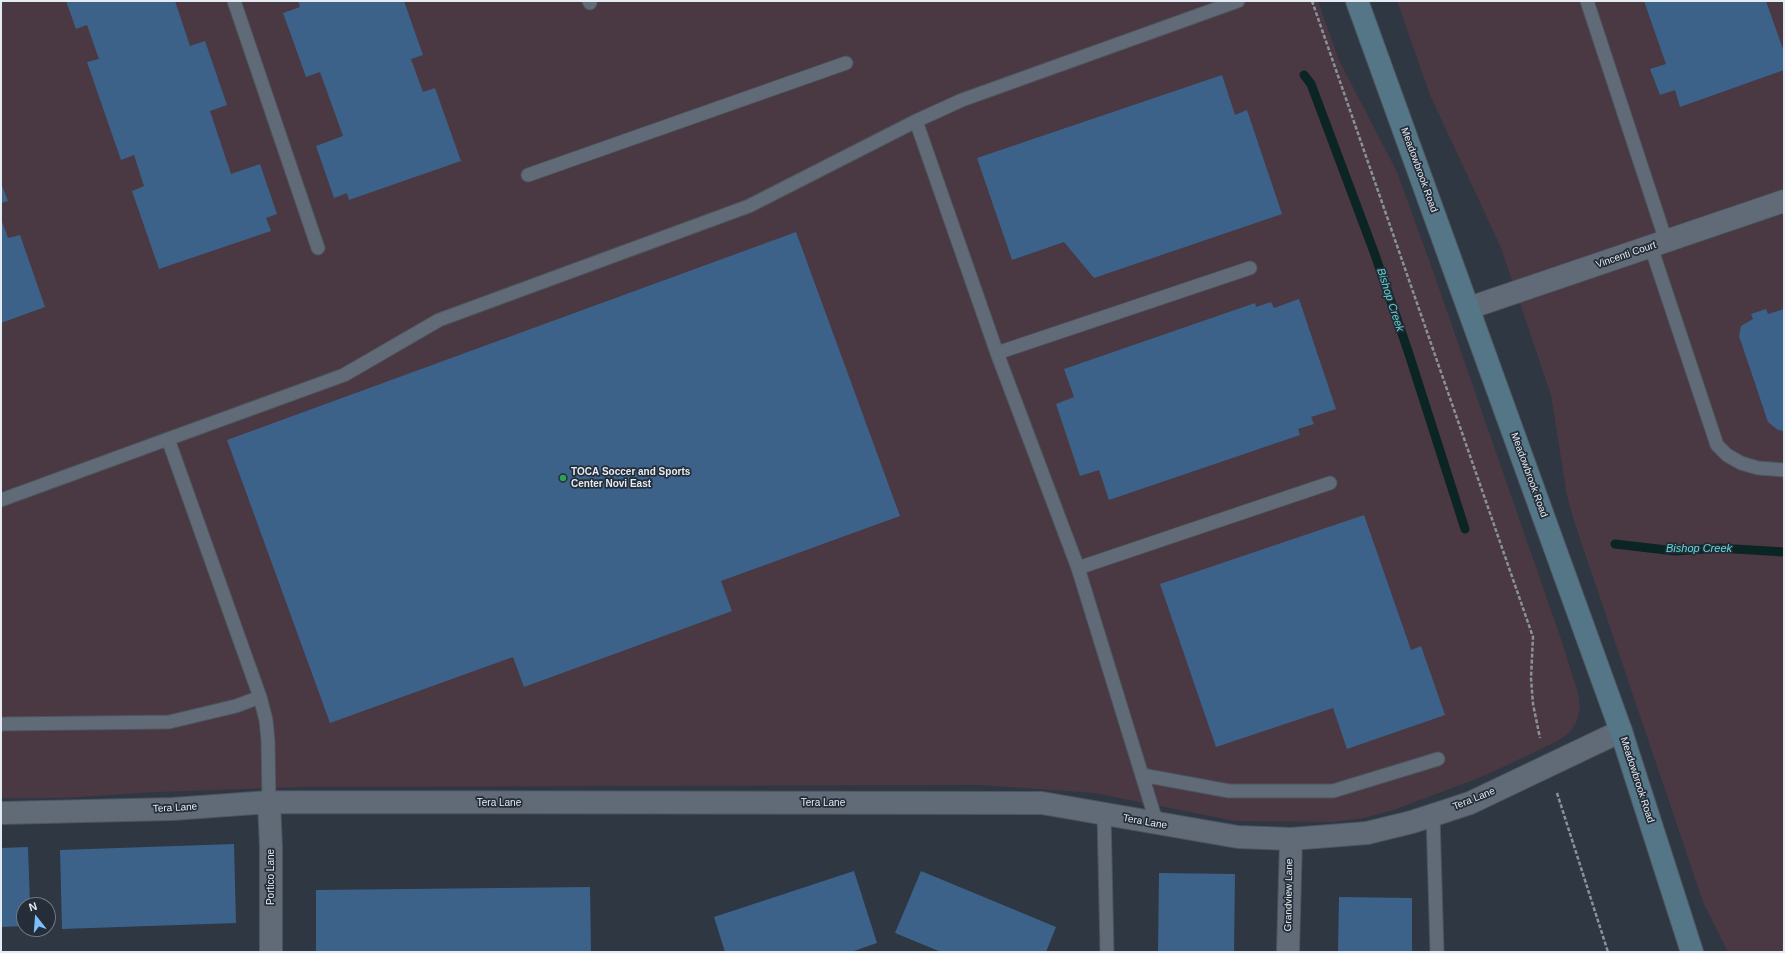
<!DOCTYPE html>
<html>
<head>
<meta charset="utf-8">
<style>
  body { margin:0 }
  #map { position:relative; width:1785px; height:953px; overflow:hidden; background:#2e3742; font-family:Arial,sans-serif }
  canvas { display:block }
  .frame { position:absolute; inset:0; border:2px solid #e5ebf2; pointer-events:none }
  .north { position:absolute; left:16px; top:897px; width:40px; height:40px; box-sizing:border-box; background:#242d38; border:1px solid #717982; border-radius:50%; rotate:343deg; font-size:11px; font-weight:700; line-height:16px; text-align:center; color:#e5ebf2 }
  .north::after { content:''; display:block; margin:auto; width:14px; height:18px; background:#7cbef9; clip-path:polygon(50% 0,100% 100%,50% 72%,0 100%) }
</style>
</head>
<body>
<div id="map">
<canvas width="1785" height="953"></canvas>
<div class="frame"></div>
<div class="north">N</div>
</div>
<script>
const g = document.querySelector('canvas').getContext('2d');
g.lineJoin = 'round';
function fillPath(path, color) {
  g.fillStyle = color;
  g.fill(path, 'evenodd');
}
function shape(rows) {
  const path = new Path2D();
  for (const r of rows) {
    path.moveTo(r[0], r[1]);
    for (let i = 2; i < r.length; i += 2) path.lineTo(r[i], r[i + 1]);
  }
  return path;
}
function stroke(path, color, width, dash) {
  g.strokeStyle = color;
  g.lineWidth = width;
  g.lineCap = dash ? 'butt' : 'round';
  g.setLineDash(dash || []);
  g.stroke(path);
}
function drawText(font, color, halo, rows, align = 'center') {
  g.font = font + ' Arial,sans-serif';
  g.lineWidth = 3.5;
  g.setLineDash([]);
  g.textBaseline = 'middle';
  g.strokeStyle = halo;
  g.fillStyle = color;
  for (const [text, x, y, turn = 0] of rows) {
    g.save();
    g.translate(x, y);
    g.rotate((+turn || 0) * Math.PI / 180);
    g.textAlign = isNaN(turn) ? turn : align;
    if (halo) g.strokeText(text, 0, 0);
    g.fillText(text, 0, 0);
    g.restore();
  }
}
fillPath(shape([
  [1,1,1318,1,1339,60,1397,172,1432,268,1561,639,1578,693,1580,707,1576,723,1569,733,1558,741,1484,776,1391,811,1364,818,1335,822,1235,821,1094,793,982,785,302,787,159,792,63,798,1,798],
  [1397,1,1784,1,1784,952,1728,952,1703,902,1574,521,1567,496,1551,395,1501,248,1430,95]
]), '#4a3842');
stroke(shape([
  [1304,75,1311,84,1374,252,1408,351,1465,529],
  [1615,544,1675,551,1719,548,1784,552]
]), '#0b2424', 9);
fillPath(shape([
  [66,1,175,1,190,46,205,41,227,105,210,111,231,174,260,164,277,214,266,218,271,231,159,269,132,191,144,186,134,155,121,160,87,62,99,59,87,25,76,29],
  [298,1,404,1,423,55,411,59,423,92,435,88,461,161,349,200,347,193,334,198,316,146,343,136,320,72,306,77,283,13,300,7],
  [1644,1,1766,1,1784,52,1784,70,1680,107,1675,90,1660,95,1650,69,1666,64],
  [1222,75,1235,115,1247,110,1282,214,1094,278,1064,242,1012,260,977,158],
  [1,183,8,201,1,203],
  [1,219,8,238,20,235,45,307,1,323],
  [796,232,900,516,721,581,732,611,524,687,513,657,330,723,227,440],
  [1299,299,1336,409,1311,417,1314,424,1298,429,1300,435,1109,500,1099,470,1080,476,1056,404,1074,397,1064,369,1255,303,1256,307,1271,302,1274,308],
  [1766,309,1768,314,1784,309,1784,431,1778,430,1768,422,1739,336,1741,326,1753,319,1751,314],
  [1364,515,1411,650,1421,646,1445,715,1347,749,1333,708,1216,747,1160,584],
  [234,844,236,923,62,929,60,850],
  [28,847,30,905,24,905,24,926,1,927,1,848],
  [854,871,877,943,851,952,725,952,714,917],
  [921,871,1056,927,1046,952,941,952,895,933],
  [1159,873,1235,874,1234,952,1158,952],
  [590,887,591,952,316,952,316,890],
  [1339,897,1412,898,1412,952,1338,952]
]), '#3c628a');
const lane = shape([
  [234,1,318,248],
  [589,1,590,3],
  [1587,1,1666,241],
  [916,121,997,353,1078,568,1157,824],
  [528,175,846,63],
  [1651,247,1717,445,1727,455,1741,463,1758,468,1784,470],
  [997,353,1250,268],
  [1,500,168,439],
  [1078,568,1330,483],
  [1,724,169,722,236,706,260,697],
  [1142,775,1229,791,1333,791,1438,759],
  [269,802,268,741,266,720,260,697,168,439,344,375,439,320,749,206,916,121,962,100,1238,1],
  [1104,814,1107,952],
  [1433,815,1437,952]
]);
const street = shape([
  [1469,308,1784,201],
  [269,802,271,847,271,952],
  [1,813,173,809,269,802,1042,803,1238,837,1291,839,1367,833,1412,822,1470,803,1621,731],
  [1288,952,1291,839]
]);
const secondary = shape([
  [1357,1,1621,731,1692,952]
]);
stroke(lane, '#4c545d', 15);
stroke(street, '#4c545d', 24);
stroke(secondary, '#4c545d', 24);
stroke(shape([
  [1312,1,1533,637,1531,678,1533,704,1540,738],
  [1557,793,1608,952]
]), '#89919a', 2.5, [4, 2]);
stroke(lane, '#606b77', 13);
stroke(street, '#606b77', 22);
stroke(secondary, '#557686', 22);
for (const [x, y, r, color] of [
  [563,478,4,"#2e9e5b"]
]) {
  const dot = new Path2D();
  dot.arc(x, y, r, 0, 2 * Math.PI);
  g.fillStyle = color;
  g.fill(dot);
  stroke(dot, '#242d38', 1.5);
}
drawText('10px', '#e5ebf2', '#242d38', [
  ["Meadowbrook Road",1419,170,70],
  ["Vincenti Court",1626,255,-19],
  ["Meadowbrook Road",1529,475,70],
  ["Meadowbrook Road",1637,780,72],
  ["Tera Lane",1474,799,-22],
  ["Tera Lane",499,803],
  ["Tera Lane",823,803],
  ["Tera Lane",175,808,-3],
  ["Tera Lane",1145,822,10],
  ["Portico Lane",271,877,-90],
  ["Grandview Lane",1289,895,-89]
]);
drawText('bold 10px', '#e5ebf2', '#242d38', [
  ["TOCA Soccer and Sports",571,472],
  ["Center Novi East",571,484]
], 'left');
drawText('italic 11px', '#61dada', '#242d38', [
  ["Bishop Creek",1390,300,72],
  ["Bishop Creek",1699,549]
]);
</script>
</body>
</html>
